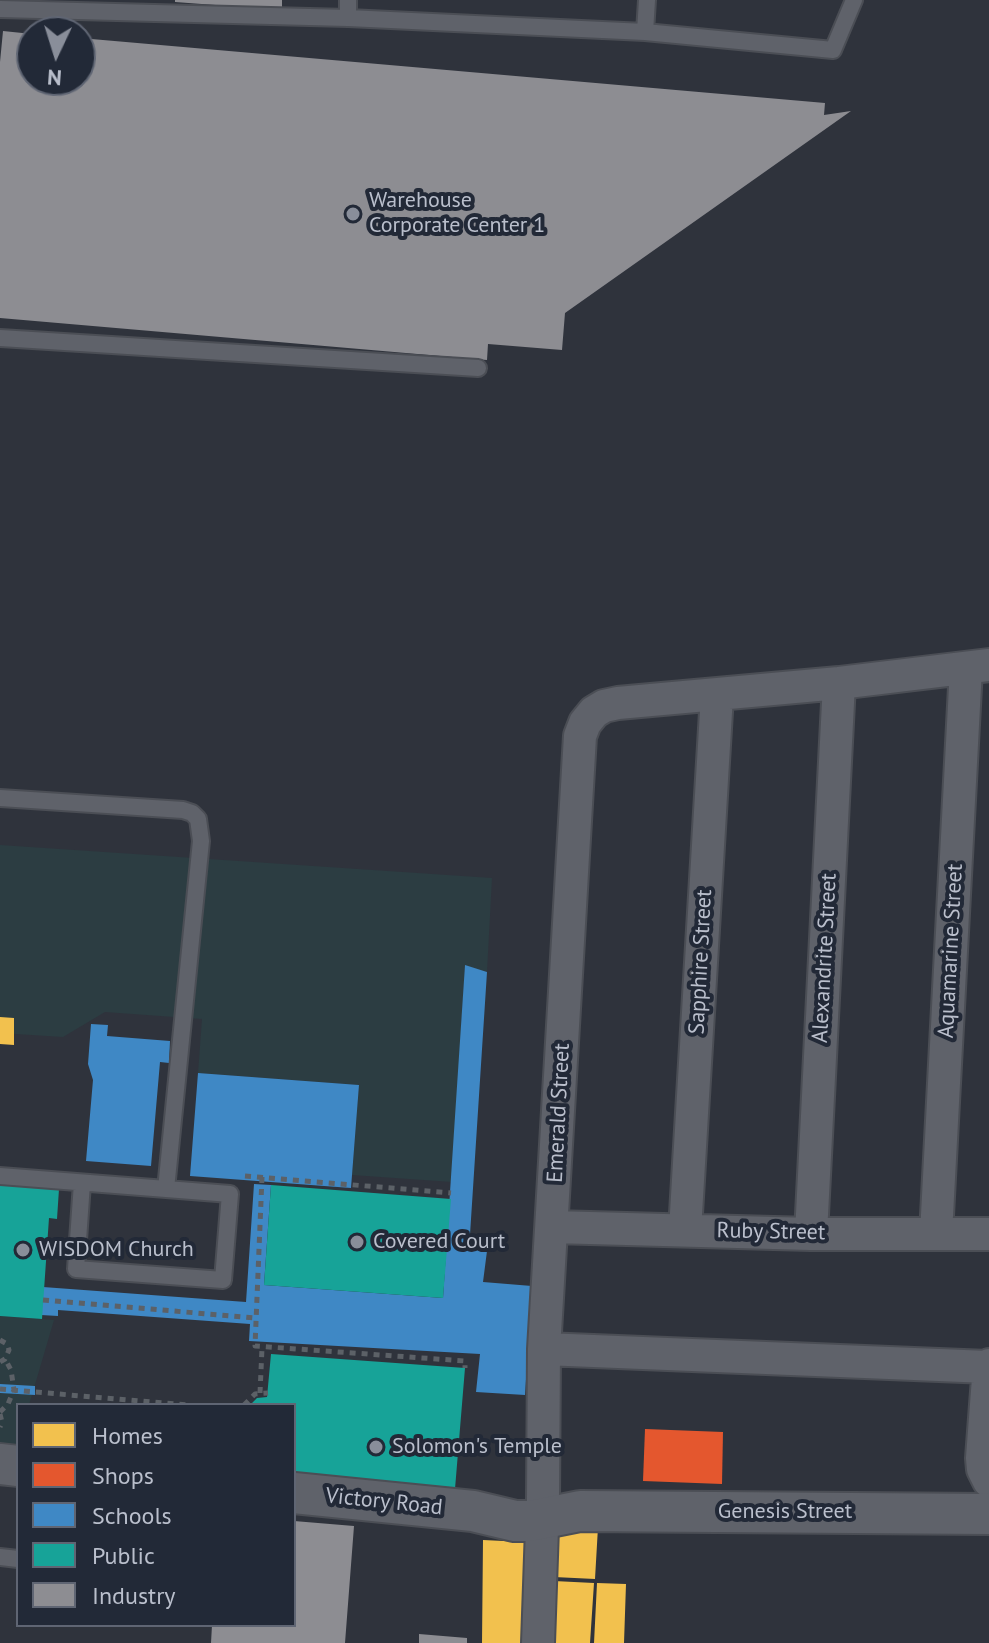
<!DOCTYPE html>
<html>
<head>
<meta charset="utf-8">
<style>
  body { margin:0 }
  #map { position:relative; width:989px; height:1643px; overflow:hidden; background:#2f333c; font-family:"PT Sans",sans-serif }
  canvas { display:block }
  .legend { position:absolute; left:16px; top:1403px; width:280px; height:224px; box-sizing:border-box; background:#222937; border:2px solid #5f6573; margin:0; padding:10px 14px; list-style:none; font-size:24px; color:#babfcc }
  .legend li { display:flex; align-items:center; gap:16px; height:40px }
  .legend b { width:40px; border:2px solid #5f6573 }
  .north { position:absolute; left:16px; top:16px; width:80px; height:80px; box-sizing:border-box; background:#222937; border:2px solid #5f6573; border-radius:50%; rotate:184deg; font-size:22px; font-weight:700; line-height:32px; text-align:center; color:#babfcc }
  .north::after { content:''; display:block; margin:auto; width:28px; height:36px; background:#898e9a; clip-path:polygon(50% 0,100% 100%,50% 72%,0 100%) }
</style>
</head>
<body>
<div id="map">
<canvas width="989" height="1643"></canvas>
<ul class="legend">
<li><b style="height:22px;background:#f2c14e"></b>Homes</li>
<li><b style="height:22px;background:#e4572e"></b>Shops</li>
<li><b style="height:22px;background:#3f88c5"></b>Schools</li>
<li><b style="height:22px;background:#17a398"></b>Public</li>
<li><b style="height:22px;background:#8d8d92"></b>Industry</li>
</ul>
<div class="north">N</div>
</div>
<script>
const g = document.querySelector('canvas').getContext('2d');
g.lineJoin = 'round';
function fillPath(path, color) {
  g.fillStyle = color;
  g.fill(path, 'evenodd');
}
function shape(rows) {
  const path = new Path2D();
  for (const r of rows) {
    path.moveTo(r[0], r[1]);
    for (let i = 2; i < r.length; i += 2) path.lineTo(r[i], r[i + 1]);
  }
  return path;
}
function stroke(path, color, width, dash) {
  g.strokeStyle = color;
  g.lineWidth = width;
  g.lineCap = dash ? 'butt' : 'round';
  g.setLineDash(dash || []);
  g.stroke(path);
}
function drawText(font, color, halo, rows, align = 'center') {
  g.font = font + ' "PT Sans",sans-serif';
  g.lineWidth = 8;
  g.setLineDash([]);
  g.textBaseline = 'middle';
  g.strokeStyle = halo;
  g.fillStyle = color;
  for (const [text, x, y, turn = 0] of rows) {
    g.save();
    g.translate(x, y);
    g.rotate((+turn || 0) * Math.PI / 180);
    g.textAlign = isNaN(turn) ? turn : align;
    if (halo) g.strokeText(text, 0, 0);
    g.fillText(text, 0, 0);
    g.restore();
  }
}
fillPath(shape([
  [0,845,492,878,487,972,465,966,452,1182,352,1175,359,1085,198,1073,202,1019,105,1012,63,1037,0,1033],
  [0,1316,54,1320,29,1405,18,1405,18,1441,13,1458,0,1456]
]), '#2c3d42');
fillPath(shape([
  [0,1017,14,1018,14,1045,0,1044],
  [556,1525,598,1527,595,1579,554,1577],
  [483,1540,525,1542,525,1643,482,1643],
  [554,1581,594,1583,590,1643,551,1643],
  [597,1583,626,1584,624,1643,594,1643]
]), '#f2c14e');
fillPath(shape([
  [645,1429,723,1432,722,1484,643,1481]
]), '#e4572e');
fillPath(shape([
  [465,965,487,972,469,1250,487,1251,483,1282,532,1286,525,1395,476,1392,480,1354,249,1341,250,1324,58,1310,58,1316,41,1315,43,1287,246,1302,254,1184,271,1185,264,1285,443,1298],
  [91,1024,108,1025,107,1036,170,1041,169,1063,160,1062,151,1166,86,1161,93,1080,88,1064],
  [198,1073,359,1085,351,1188,190,1176],
  [0,1384,35,1386,35,1395,0,1393]
]), '#3f88c5');
fillPath(shape([
  [0,1184,59,1189,57,1219,49,1218,42,1319,0,1316],
  [271,1185,451,1199,443,1298,264,1285],
  [271,1354,465,1368,454,1501,294,1489,294,1405,250,1405,257,1398,267,1397]
]), '#17a398');
fillPath(shape([
  [175,0,282,0,282,10,175,2],
  [3,31,32,34,32,80,80,80,80,38,825,103,824,115,851,111,565,313,562,350,488,344,487,360,0,318,0,62],
  [294,1521,354,1526,345,1643,211,1643,212,1625,294,1625],
  [419,1634,467,1638,467,1643,419,1643]
]), '#8d8d92');
const service = shape([
  [0,9,348,18,645,32,833,50,854,0],
  [348,18,348,0],
  [645,32,647,0],
  [0,338,478,368],
  [0,798,183,810,192,813,198,819,201,841,166,1189],
  [0,1176,230,1194,223,1280,76,1269,82,1183],
  [0,1557,18,1559]
]);
const minor = shape([
  [553,1227,811,1234,989,1234],
  [685,1230,717,695],
  [811,1234,839,683],
  [936,1234,966,668],
  [544,1349,988,1367],
  [989,1365,982,1458,983,1469,989,1481],
  [538,1643,543,1499,544,1349,580,736,585,723,594,712,604,706,618,703,839,683,989,665]
]);
const tertiary = shape([
  [0,1464,18,1466],
  [294,1493,473,1511,515,1521,530,1521,580,1511,989,1514]
]);
stroke(service, '#4b4e55', 20);
stroke(minor, '#4b4e55', 36);
stroke(tertiary, '#4b4e55', 44);
stroke(shape([
  [245,1176,451,1193],
  [262,1177,255,1346,465,1361,465,1368],
  [43,1300,256,1318],
  [0,1340,7,1344,9,1350,5,1359,0,1362],
  [0,1389,187,1405],
  [260,1393,262,1348],
  [244,1405,255,1394,268,1393],
  [0,1412,8,1404,14,1390,11,1370,5,1359],
  [0,1414,2,1422,0,1427]
]), '#5c6167', 5, [6, 6]);
stroke(service, '#5f626a', 16);
stroke(minor, '#5f626a', 32);
stroke(tertiary, '#5f626a', 40);
for (const [x, y, r, color] of [
  [353,214,8,"#898e9a"],
  [357,1242,8,"#898e9a"],
  [23,1250,8,"#898e9a"],
  [376,1447,8,"#898e9a"]
]) {
  const dot = new Path2D();
  dot.arc(x, y, r, 0, 2 * Math.PI);
  g.fillStyle = color;
  g.fill(dot);
  stroke(dot, '#222937', 3);
}
drawText('22px', '#babfcc', '#222937', [
  ["Warehouse",369,201],
  ["Corporate Center 1",369,226],
  ["Covered Court",373,1242],
  ["WISDOM Church",39,1250],
  ["Solomon's Temple",392,1447]
], 'left');
drawText('22px', '#babfcc', '#222937', [
  ["Aquamarine Street",951,951,-87],
  ["Alexandrite Street",825,958,-87],
  ["Sapphire Street",701,962,-87],
  ["Emerald Street",559,1113,-87],
  ["Ruby Street",771,1232,1],
  ["Victory Road",384,1502,6],
  ["Genesis Street",785,1512]
]);
</script>
</body>
</html>
